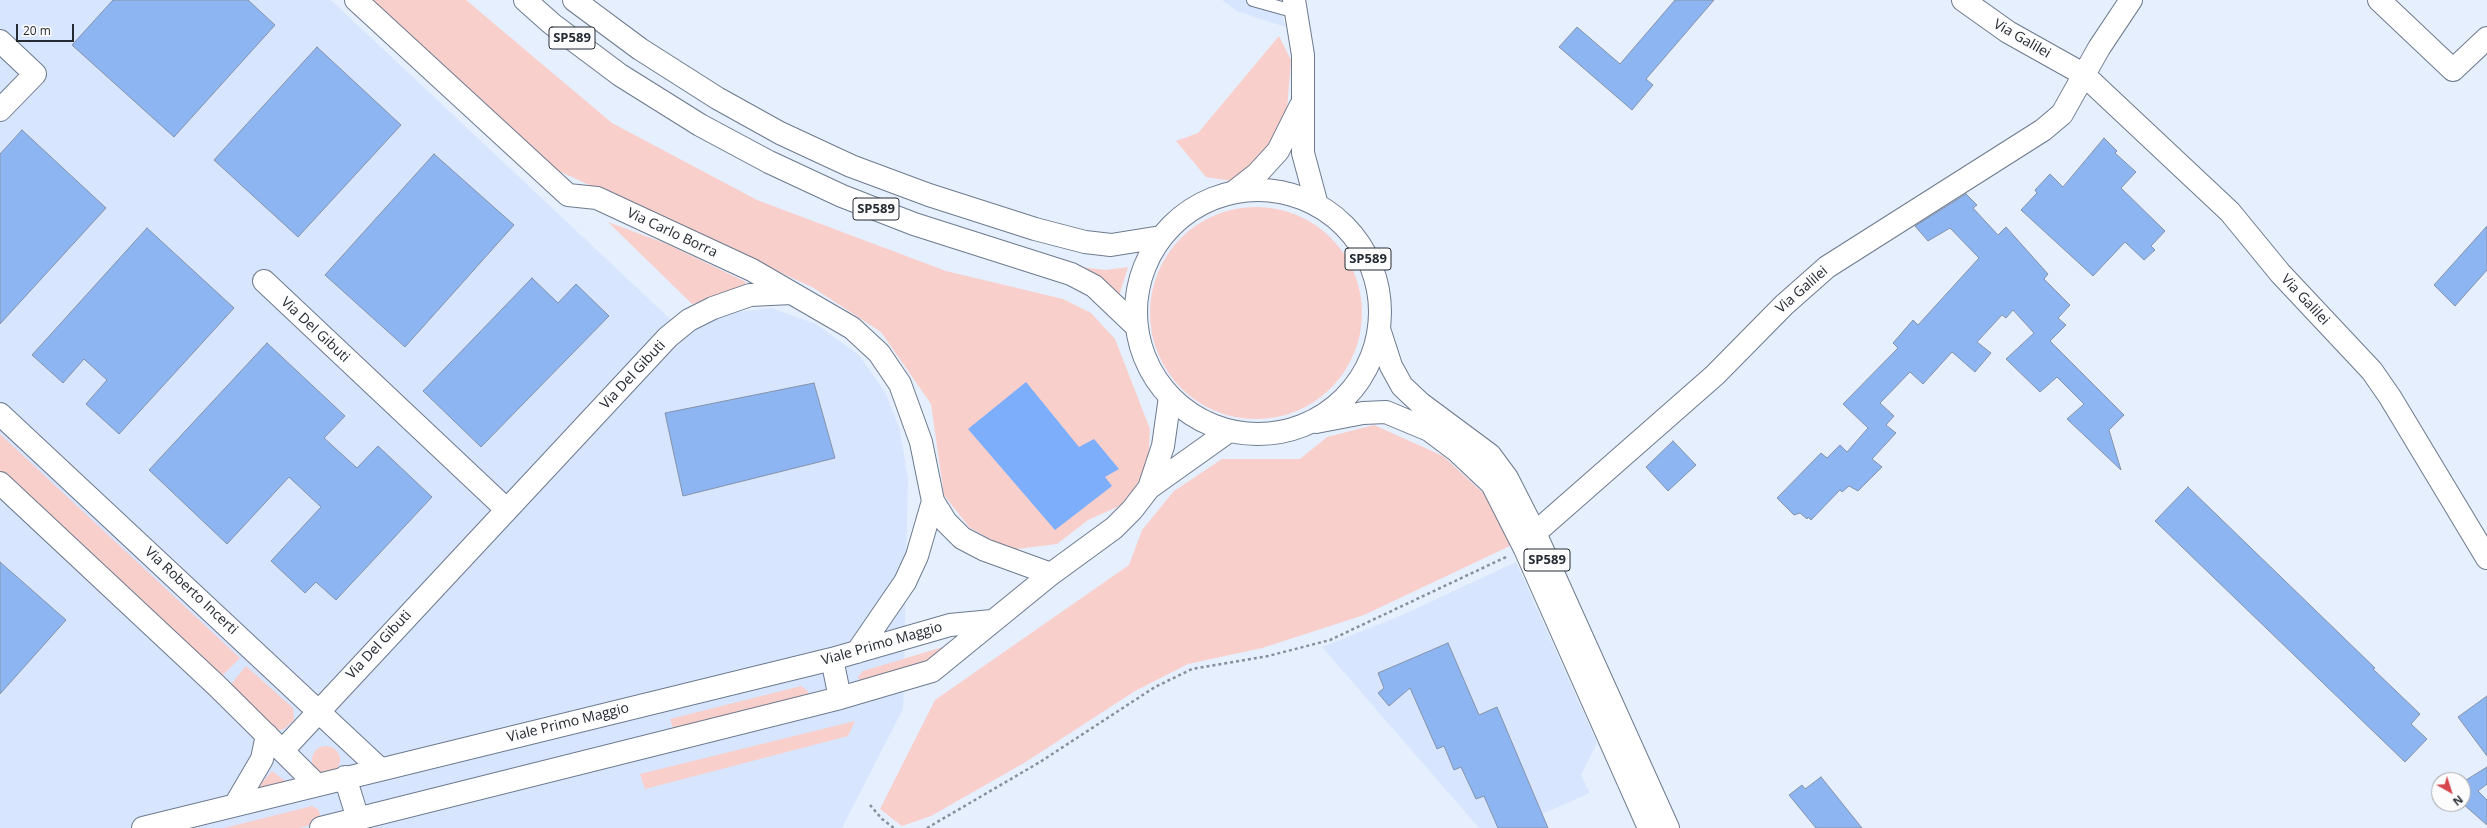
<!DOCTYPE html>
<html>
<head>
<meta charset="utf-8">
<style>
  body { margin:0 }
  #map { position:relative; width:2487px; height:828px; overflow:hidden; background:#e6effd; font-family:"Open Sans",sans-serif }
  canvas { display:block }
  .north { position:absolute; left:2431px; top:772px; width:40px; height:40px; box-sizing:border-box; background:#fcfcfc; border:1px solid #a6a8ac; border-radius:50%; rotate:141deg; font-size:11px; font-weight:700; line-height:16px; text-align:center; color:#252b33 }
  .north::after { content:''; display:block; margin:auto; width:14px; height:18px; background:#d6464c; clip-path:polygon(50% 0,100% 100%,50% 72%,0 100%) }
  .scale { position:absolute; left:16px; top:24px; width:58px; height:18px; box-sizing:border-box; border:2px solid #252b33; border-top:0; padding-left:5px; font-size:12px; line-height:14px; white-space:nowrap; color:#252b33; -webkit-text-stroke:3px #fcfcfc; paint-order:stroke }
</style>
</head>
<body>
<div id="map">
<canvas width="2487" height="828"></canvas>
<div class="north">N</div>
<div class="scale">20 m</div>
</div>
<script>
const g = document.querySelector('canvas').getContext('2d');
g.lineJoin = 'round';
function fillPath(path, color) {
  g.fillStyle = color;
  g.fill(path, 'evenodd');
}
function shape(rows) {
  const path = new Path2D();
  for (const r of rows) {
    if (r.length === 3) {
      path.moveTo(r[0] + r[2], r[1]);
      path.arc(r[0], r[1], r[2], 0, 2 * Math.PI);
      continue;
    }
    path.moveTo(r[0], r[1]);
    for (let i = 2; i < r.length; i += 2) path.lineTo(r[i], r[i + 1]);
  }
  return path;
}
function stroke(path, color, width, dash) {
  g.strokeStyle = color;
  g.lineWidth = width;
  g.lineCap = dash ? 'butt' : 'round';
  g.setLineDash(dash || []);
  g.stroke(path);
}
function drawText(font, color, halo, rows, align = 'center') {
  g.font = font + ' "Open Sans",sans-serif';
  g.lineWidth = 3;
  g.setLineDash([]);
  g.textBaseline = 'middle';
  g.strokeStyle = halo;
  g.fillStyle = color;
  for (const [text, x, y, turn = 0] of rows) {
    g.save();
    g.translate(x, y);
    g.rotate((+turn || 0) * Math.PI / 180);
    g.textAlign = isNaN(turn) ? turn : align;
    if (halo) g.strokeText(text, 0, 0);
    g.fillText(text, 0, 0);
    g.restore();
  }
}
fillPath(shape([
  [0,0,331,0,686,334,720,314,771,308,816,324,859,355,885,392,900,430,908,479,903,709,842,828,0,828],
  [1222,0,1277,0,1286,27,1237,11],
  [1516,562,1597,743,1581,775,1590,793,1542,814,1548,828,1479,828,1322,647,1400,616]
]), '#d7e6fe');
fillPath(shape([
  [366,0,466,0,612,123,757,200,946,271,1063,299,1091,313,1115,339,1150,429,1148,465,1126,503,1088,520,1057,544,1009,550,969,527,944,495,931,404,881,332,812,287,550,167],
  [1279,36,1291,60,1286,121,1264,159,1232,181,1206,177,1176,141,1198,133],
  [1256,313,106],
  [608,222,667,244,746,282,742,292,692,304],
  [1081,267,1106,270,1128,267,1119,296],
  [1374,425,1443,456,1495,504,1514,544,1364,615,1262,648,1188,664,1135,691,1024,763,931,816,902,826,880,809,935,700,1129,565,1142,530,1174,491,1222,459,1300,459,1327,437],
  [0,434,240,658,220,678,0,473],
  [963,641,931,663,860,682,858,677,863,671],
  [246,666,293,708,294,720,284,729,274,731,228,688],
  [801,686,807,690,809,696,675,734,670,719],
  [855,721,848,736,645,789,640,774],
  [326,760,14],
  [272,771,285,781,256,789],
  [312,806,318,809,321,818,315,824,299,828,224,828]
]), '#f9cfcc');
fillPath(shape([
  [1026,382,1079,447,1094,439,1119,469,1105,477,1112,486,1055,530,968,429]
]), '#7daefb');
const building = shape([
  [113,0,248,0,275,25,174,137,72,45,113,0],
  [1675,0,1714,0,1646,79,1653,85,1632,110,1559,47,1577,27,1620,64,1675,0],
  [317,47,401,125,298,237,214,160,317,47],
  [22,130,106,208,0,324,0,154,22,130],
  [2104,138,2117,151,2115,153,2136,172,2121,188,2165,231,2151,246,2155,250,2144,260,2125,242,2093,276,2021,210,2037,193,2035,190,2050,174,2063,187,2104,138],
  [434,154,514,225,405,347,325,275,434,154],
  [1966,194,1977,205,1973,208,1998,235,2006,227,2048,274,2044,279,2070,305,2058,318,2066,325,2050,341,2124,415,2109,430,2121,470,2067,419,2084,404,2057,377,2040,392,2006,359,2034,333,2013,310,2006,318,2002,315,1977,342,1991,353,1975,372,1952,352,1923,384,1910,372,1880,403,1894,416,1886,425,1896,433,1872,459,1882,467,1858,491,1849,486,1842,492,1840,490,1811,520,1808,517,1807,519,1800,513,1794,515,1777,498,1821,453,1827,458,1840,445,1847,452,1868,428,1843,404,1898,348,1893,343,1913,320,1918,325,1979,258,1950,228,1928,241,1915,226,1966,194],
  [2487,226,2487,270,2455,306,2434,285,2487,226],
  [147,228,234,308,119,434,86,404,107,380,84,359,63,383,32,355,147,228],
  [532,278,558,303,576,284,609,316,481,447,423,391,532,278],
  [267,343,345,416,324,438,357,468,378,446,432,497,336,600,316,582,305,593,271,561,321,507,289,477,227,544,149,470,267,343],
  [814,383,835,458,683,496,665,413,814,383],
  [1673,441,1696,465,1668,491,1646,467,1673,441],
  [2188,487,2375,668,2373,669,2420,714,2411,724,2427,739,2405,762,2155,521,2188,487],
  [0,562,66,620,0,694,0,562],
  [1448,643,1479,715,1497,707,1548,828,1498,828,1484,796,1476,799,1461,767,1454,770,1444,746,1437,749,1410,688,1389,706,1378,693,1384,688,1378,673,1448,643],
  [2487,696,2487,756,2458,717,2487,696],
  [2487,767,2487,784,2478,791,2487,800,2487,825,2463,804,2463,778,2466,780,2487,767],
  [1821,777,1862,828,1816,828,1789,795,1802,785,1805,789,1821,777]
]);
fillPath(building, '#8db5f2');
stroke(building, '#8593a8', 1);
const service = shape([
  [1253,0,1296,12]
]);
const minor = shape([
  [356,0,568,195,597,198,752,270,852,328,879,353,900,384,921,442,933,501,946,522,962,538,985,550,1051,574],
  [1963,0,2008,32,2083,74,2230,212,2280,273,2372,371,2390,397,2487,558],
  [2379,0,2453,70,2487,38],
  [0,41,35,74,0,110],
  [264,281,506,509],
  [0,414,380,769],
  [0,483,217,686,316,784],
  [1149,488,1163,446,1170,397],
  [1535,533,1715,375,1784,305,1827,267,2043,130,2062,114,2099,48,2131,0],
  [857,652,905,582,917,556,933,501],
  [832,659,840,698],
  [283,750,668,337,689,320,713,308,750,295,791,293],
  [345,777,358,819],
  [235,805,262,759,267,735],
  [143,828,832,659,950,625,992,621],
  [321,828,840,698,932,671,1051,574,1114,528,1132,510,1149,488,1229,431]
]);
const tertiary = shape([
  [1294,0,1303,55,1303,153,1317,205],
  [1234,192,1257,174,1278,151,1300,107]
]);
const primary = shape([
  [525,0,552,24,620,75,700,125,769,162,842,196,914,224,1071,274,1094,286,1136,326],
  [574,0,640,49,717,98,780,133,851,166,929,195,1035,229,1085,242,1111,245,1161,237],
  [1258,312,122],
  [1379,329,1391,366,1402,386,1420,403,1490,455,1507,478,1535,533,1668,828],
  [1316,422,1363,413,1386,412,1429,430,1457,451,1492,484,1525,549,1649,828]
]);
stroke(service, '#6d7a8e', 14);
stroke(minor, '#6d7a8e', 24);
stroke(tertiary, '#6d7a8e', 24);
stroke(primary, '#6d7a8e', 24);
stroke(shape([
  [870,805,882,819,894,828],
  [927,828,1040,762,1155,687,1192,669,1268,656,1330,640,1506,557]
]), '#878f9a', 2.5, [3, 3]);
stroke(service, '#fff', 12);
stroke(minor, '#fff', 22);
stroke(tertiary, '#fff', 22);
stroke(primary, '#fff', 22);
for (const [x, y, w] of [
  [572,38,46],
  [876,209,46],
  [1368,259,46],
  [1547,560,46]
]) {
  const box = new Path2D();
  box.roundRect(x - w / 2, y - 11, w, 22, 3);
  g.fillStyle = '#fcfcfc';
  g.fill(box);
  stroke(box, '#252b33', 1);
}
drawText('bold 13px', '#252b33', null, [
  ["SP589",572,38],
  ["SP589",876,209],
  ["SP589",1368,259],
  ["SP589",1547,560]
]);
drawText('14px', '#252b33', '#fcfcfc', [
  ["Via Galilei",2022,39,30],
  ["Via Carlo Borra",672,233,25],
  ["Via Galilei",1802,290,-41],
  ["Via Galilei",2305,300,47],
  ["Via Del Gibuti",315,330,43],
  ["Via Del Gibuti",633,375,-47],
  ["Via Roberto Incerti",191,591,43],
  ["Viale Primo Maggio",882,644,-16],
  ["Via Del Gibuti",379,645,-47],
  ["Viale Primo Maggio",568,723,-14]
]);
</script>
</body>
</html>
